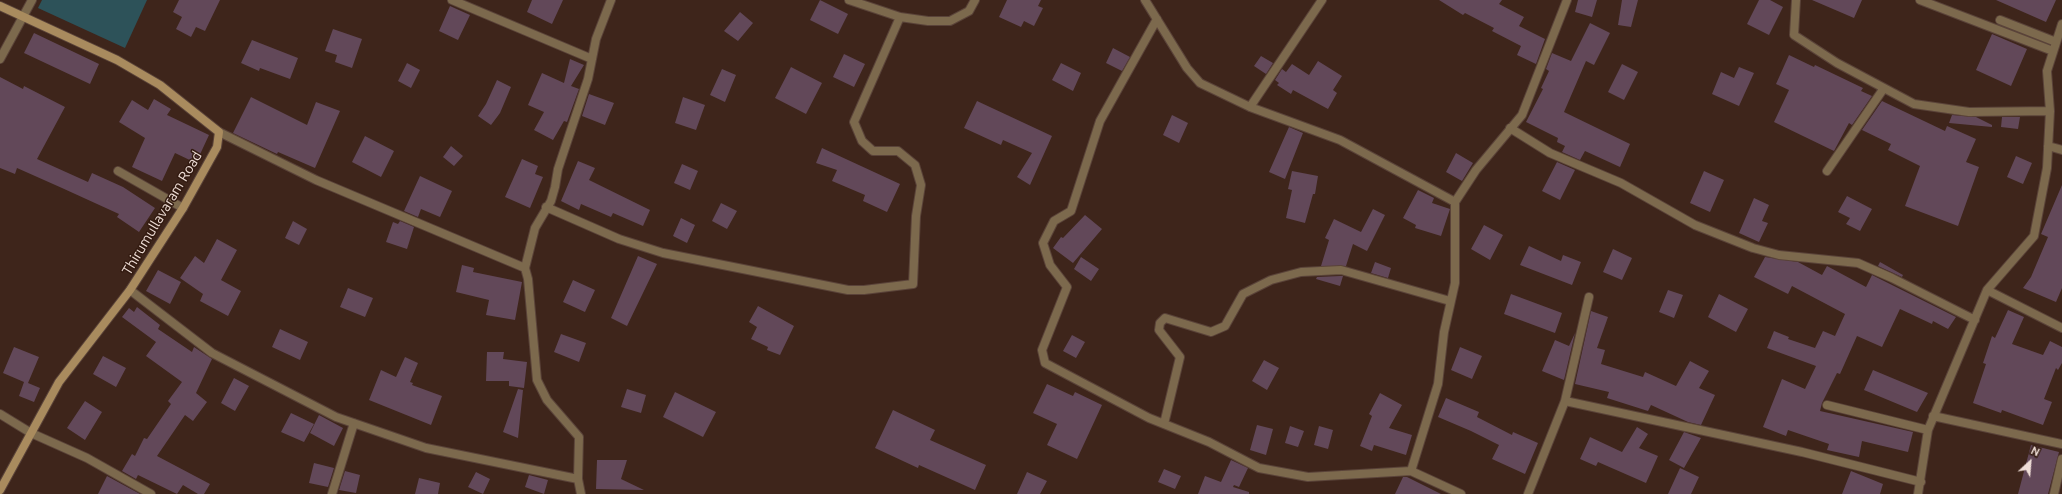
<!DOCTYPE html>
<html>
<head>
<meta charset="utf-8">
<style>
  body { margin:0 }
  #map { position:relative; width:2062px; height:494px; overflow:hidden; background:#3e251b; font-family:Ubuntu,sans-serif }
  canvas { display:block }
  .north { position:absolute; left:2010px; top:442px; width:40px; height:40px; -webkit-text-stroke:3px #331b11; paint-order:stroke; rotate:26deg; font-size:11px; font-weight:700; line-height:16px; text-align:center; color:#efded7 }
  .north::after { content:''; display:block; margin:auto; width:14px; height:18px; background:#efded7; clip-path:polygon(50% 0,100% 100%,50% 72%,0 100%) }
</style>
</head>
<body>
<div id="map">
<canvas width="2062" height="494"></canvas>
<div class="north">N</div>
</div>
<script>
const g = document.querySelector('canvas').getContext('2d');
g.lineJoin = 'round';
function fillPath(path, color) {
  g.fillStyle = color;
  g.fill(path, 'evenodd');
}
function shape(rows) {
  const path = new Path2D();
  for (const r of rows) {
    path.moveTo(r[0], r[1]);
    for (let i = 2; i < r.length; i += 2) path.lineTo(r[i], r[i + 1]);
  }
  return path;
}
function stroke(path, color, width, dash) {
  g.strokeStyle = color;
  g.lineWidth = width;
  g.lineCap = dash ? 'butt' : 'round';
  g.setLineDash(dash || []);
  g.stroke(path);
}
function drawText(font, color, halo, rows, align = 'center') {
  g.font = font + ' Ubuntu,sans-serif';
  g.lineWidth = 3;
  g.setLineDash([]);
  g.textBaseline = 'middle';
  g.strokeStyle = halo;
  g.fillStyle = color;
  for (const [text, x, y, turn = 0] of rows) {
    g.save();
    g.translate(x, y);
    g.rotate((+turn || 0) * Math.PI / 180);
    g.textAlign = isNaN(turn) ? turn : align;
    if (halo) g.strokeText(text, 0, 0);
    g.fillText(text, 0, 0);
    g.restore();
  }
}
fillPath(shape([
  [42,0,147,0,125,48,38,8]
]), '#2d5259');
fillPath(shape([
  [179,0,220,0,205,31,196,27,191,37,176,29,182,17,173,12],
  [532,0,563,0,552,24,527,12],
  [820,0,848,14,838,34,810,20],
  [1007,0,1041,0,1038,6,1043,8,1034,26,1024,21,1021,27,999,17],
  [1439,0,1502,0,1499,4,1524,17,1519,26,1545,39,1536,64,1517,55,1521,46,1492,31,1494,28,1465,13,1463,15],
  [1578,0,1597,0,1592,17,1575,12],
  [1622,0,1638,0,1631,27,1618,25],
  [1759,0,1770,0,1783,7,1769,35,1747,24],
  [1812,0,1862,0,1854,18],
  [1996,0,2056,0,2046,22],
  [450,6,470,15,458,40,439,31],
  [740,12,753,23,738,41,724,31],
  [1590,23,1610,33,1594,65,1586,61,1564,112,1630,144,1620,167,1585,151,1580,160,1562,152,1565,146,1557,142,1558,138,1526,122,1543,89,1541,88,1549,71,1546,69,1552,53,1571,61],
  [333,29,362,39,352,68,335,62,337,55,325,51],
  [34,33,99,64,90,84,24,53],
  [1992,34,2027,49,2011,86,1976,70],
  [252,40,298,58,290,79,260,68,259,71,241,63],
  [1113,48,1130,57,1122,71,1106,63],
  [844,54,865,64,854,87,833,77],
  [1789,55,1814,67,1815,65,1863,88,1861,91,1872,96,1852,125,1849,123,1834,151,1774,122,1789,90,1776,84],
  [1261,56,1273,63,1266,74,1254,66],
  [570,59,584,65,571,86,579,89,567,122,564,121,553,140,534,130,544,112,528,105,542,73,564,83],
  [1318,61,1342,76,1333,90,1337,93,1328,109,1293,90,1291,94,1277,85,1279,83,1275,80,1282,69,1286,72,1292,64,1309,75],
  [407,63,420,70,411,88,398,81],
  [1061,63,1081,73,1073,91,1052,80],
  [1622,64,1638,72,1624,100,1608,92],
  [791,67,822,83,806,114,775,98],
  [1739,67,1754,73,1739,106,1712,94,1721,72,1734,78],
  [722,69,736,75,725,102,710,95],
  [0,77,23,89,24,86,65,107,37,159,88,182,92,173,123,187,155,208,139,232,117,217,119,214,62,188,17,168,15,174,0,168],
  [497,80,511,87,500,113,491,125,478,116,486,104],
  [589,94,614,103,605,125,582,116],
  [251,97,307,125,316,102,340,111,315,168,278,152,277,154,233,133],
  [683,97,705,105,696,130,675,123],
  [154,99,171,109,167,115,209,135,196,163,175,153,162,181,132,167,145,138,119,122,132,100,148,110],
  [977,101,1052,136,1030,185,1017,177,1032,153,1003,140,1001,145,964,128],
  [1882,101,1945,131,1947,126,1976,139,1966,162,1979,167,1958,226,1905,206,1920,166,1888,150,1891,144,1862,130],
  [1172,115,1188,123,1179,143,1163,135],
  [1952,115,1976,117,1992,125,1992,127,1949,123],
  [2002,117,2020,117,2018,129,2001,127],
  [1289,127,1303,133,1285,179,1269,172],
  [365,136,394,151,381,177,352,162],
  [451,146,463,156,454,166,443,157],
  [822,148,900,184,887,212,863,201,865,195,832,181,837,170,816,163],
  [1456,153,1473,163,1462,181,1446,172],
  [2016,156,2032,163,2023,184,2007,177],
  [522,159,538,166,535,174,543,177,530,208,505,197],
  [578,161,595,168,589,180,650,210,643,226,613,213,611,217,581,204,579,210,561,201],
  [1557,162,1575,170,1560,200,1542,191],
  [682,164,698,171,690,190,674,183],
  [1292,171,1318,176,1315,194,1313,194,1305,223,1286,218,1292,190,1288,189],
  [1704,171,1724,180,1710,212,1690,203],
  [420,176,452,191,440,217,421,209,418,217,404,211],
  [2062,185,2062,288,2056,302,2023,288,2031,277,2048,237,2041,234],
  [1418,190,1434,198,1432,203,1450,209,1441,236,1415,228,1416,225,1403,218],
  [1847,196,1872,209,1860,231,1846,224,1850,218,1838,212],
  [1754,198,1769,205,1762,221,1768,223,1759,242,1739,233],
  [721,203,737,211,727,229,712,221],
  [1373,209,1385,215,1367,251,1353,244,1346,266,1321,266,1329,240,1325,238,1334,219,1361,232],
  [1085,215,1102,229,1073,263,1053,248,1061,237,1063,238],
  [681,218,695,225,687,243,673,236],
  [293,221,307,229,299,245,285,238],
  [400,221,414,227,407,249,386,242,393,222,398,224],
  [1484,225,1503,235,1490,260,1471,249],
  [217,239,237,250,221,280,241,291,228,316,200,301,203,294,180,278,195,256,204,263],
  [1529,246,1561,261,1563,255,1581,262,1572,285,1520,265],
  [1613,249,1632,258,1622,280,1603,272],
  [638,256,657,264,627,326,611,318],
  [1081,257,1099,269,1091,281,1074,269],
  [1765,257,1798,262,1822,275,1827,266,1866,287,1872,275,1956,317,1948,329,1933,321,1932,324,1900,309,1882,347,1857,336,1840,374,1837,373,1822,403,1820,411,1913,432,1908,452,1862,441,1859,457,1827,450,1829,444,1788,430,1786,436,1763,427,1782,379,1805,389,1816,366,1767,348,1774,331,1789,337,1788,339,1815,348,1823,331,1835,336,1845,314,1792,286,1788,294,1754,277],
  [1375,262,1391,268,1388,278,1371,273],
  [1880,262,1903,275,1902,277,1878,266],
  [462,265,474,268,473,272,522,282,515,320,486,315,489,300,456,292],
  [158,270,181,282,170,304,146,291],
  [1340,276,1343,276,1340,286,1316,279,1317,277],
  [573,280,595,290,585,312,563,302],
  [348,288,373,298,365,317,340,307],
  [1668,290,1683,295,1674,318,1659,312],
  [1511,294,1562,313,1555,333,1504,314],
  [1719,294,1748,309,1736,332,1708,317],
  [758,306,794,326,780,355,767,350,768,347,751,339,757,327,749,322],
  [137,307,160,325,158,329,192,352,194,347,212,359,196,393,207,402,193,421,185,415,157,456,210,484,204,494,198,494,183,485,177,494,138,475,136,479,122,471,132,454,135,456,144,438,147,439,171,404,168,401,182,382,146,356,156,342,122,317,129,308,134,312],
  [2008,310,2024,317,2012,344,2043,355,2050,341,2062,347,2062,363,2058,370,2056,368,2044,399,2052,402,2043,425,2002,410,2001,413,1973,403,1986,364,1983,363,1992,336,1995,338],
  [1591,311,1608,317,1597,348,1605,350,1601,364,1643,377,1645,372,1676,386,1690,361,1709,371,1699,388,1715,395,1701,425,1688,422,1651,405,1648,411,1607,398,1609,392,1575,384],
  [280,329,308,342,300,360,272,347],
  [1575,333,1564,380,1542,371,1555,340,1569,346],
  [561,334,586,343,579,362,554,352],
  [1072,335,1085,342,1076,358,1063,351],
  [14,347,39,357,28,383,40,388,34,402,19,396,24,382,3,373],
  [1460,347,1482,356,1472,379,1451,370],
  [487,352,504,352,503,359,527,362,524,388,509,386,509,381,486,381],
  [103,356,126,368,116,387,93,374],
  [405,357,418,363,410,382,413,383,412,385,442,396,431,425,369,400,381,370,396,377],
  [1264,360,1279,368,1267,390,1252,381],
  [1873,370,1928,393,1917,412,1864,390],
  [234,378,249,386,235,411,221,403],
  [1047,384,1073,396,1075,392,1102,405,1077,459,1047,445,1057,424,1033,413],
  [518,389,523,390,518,438,503,432],
  [627,389,646,395,641,413,621,407],
  [675,392,716,412,703,437,663,417],
  [1380,393,1402,405,1389,428,1412,435,1406,455,1374,445,1372,451,1360,446,1372,416,1369,414],
  [1446,398,1479,412,1477,417,1512,435,1513,432,1538,443,1525,474,1492,459,1499,445,1471,431,1438,417],
  [85,401,102,412,85,440,67,428],
  [893,410,935,430,930,440,986,465,975,490,919,465,918,468,875,448],
  [291,413,314,424,304,442,281,432],
  [319,415,343,428,334,446,310,433],
  [1257,425,1273,429,1266,455,1250,450],
  [1290,426,1304,431,1298,447,1285,443],
  [1319,426,1333,430,1328,449,1314,445],
  [1637,427,1648,434,1639,448,1658,456,1646,483,1598,462,1596,466,1580,459,1590,437,1622,452],
  [1684,432,1701,438,1684,468,1669,460],
  [2031,445,2059,452,2048,494,2018,494],
  [597,460,627,460,621,479,644,490,596,489],
  [1231,460,1248,468,1239,487,1234,485,1233,487,1249,492,1249,494,1198,494,1205,476,1221,482],
  [314,463,334,468,328,487,309,483],
  [1680,468,1699,477,1691,494,1668,494],
  [1164,469,1181,476,1175,489,1158,482],
  [345,471,360,475,356,493,339,490],
  [1851,471,1883,484,1880,494,1842,494],
  [476,472,490,479,483,494,468,487],
  [1027,472,1047,481,1040,494,1017,494],
  [529,475,548,480,544,494,525,487],
  [107,476,140,494,98,494],
  [1403,477,1407,477,1441,494,1395,494],
  [419,478,440,483,438,494,415,494]
]), '#624859');
const street = shape([
  [452,0,592,59],
  [1145,0,1187,68,1200,83,1250,107,1340,140,1455,202,1455,283,1444,332,1438,384,1411,471,1461,494],
  [1796,0,1794,35,1837,63,1914,104,1969,112,2050,111],
  [1920,0,2053,51],
  [900,17,928,21,950,21,969,11,975,0],
  [1157,19,1100,121,1071,211,1054,221,1043,243,1050,265,1067,287,1042,350,1045,363,1149,418,1209,442,1259,468,1308,477,1411,471],
  [2000,20,2056,42],
  [0,59,32,0],
  [1250,107,1322,0],
  [1510,128,1550,153,1621,183,1695,225,1753,248,1779,255,1858,263,1892,278,1975,320],
  [219,132,316,180,525,268,528,279,537,380,547,400,579,437,578,479,581,494],
  [2048,146,2062,150],
  [118,171,183,208],
  [1827,171,1884,88],
  [1455,202,1476,170,1522,115,1567,0],
  [546,207,619,239,663,253,848,290,864,290,913,284,916,216,921,185,915,165,898,151,873,151,862,141,854,122,900,17,849,0],
  [525,268,535,228,551,201,555,187,558,169,588,79,596,39,611,0],
  [130,290,212,353,336,417,426,448,578,479],
  [1987,290,2062,328],
  [1565,401,1802,452,1921,482],
  [1827,405,1928,430],
  [0,414,31,433,87,458,151,494],
  [1933,416,2062,444],
  [1164,424,1180,357,1159,330,1160,323,1165,318,1211,332,1225,326,1243,294,1271,280,1301,272,1341,270,1450,301],
  [332,494,354,423],
  [1528,494,1565,401,1589,297],
  [1918,494,1928,430,1987,290,2034,236,2047,168,2050,111,2047,71,2062,24],
  [2054,494,2062,459]
]);
const secondary = shape([
  [0,6,117,60,160,85,219,132,217,147,183,208,130,290,59,382,0,490]
]);
stroke(street, '#5a4339', 10);
stroke(secondary, '#5a4339', 10);
stroke(street, '#7c694d', 8);
stroke(secondary, '#a98b5e', 8);
drawText('14px', '#efded7', '#331b11', [
  ["Thirumullavaram Road",162,213,-59]
]);
</script>
</body>
</html>
